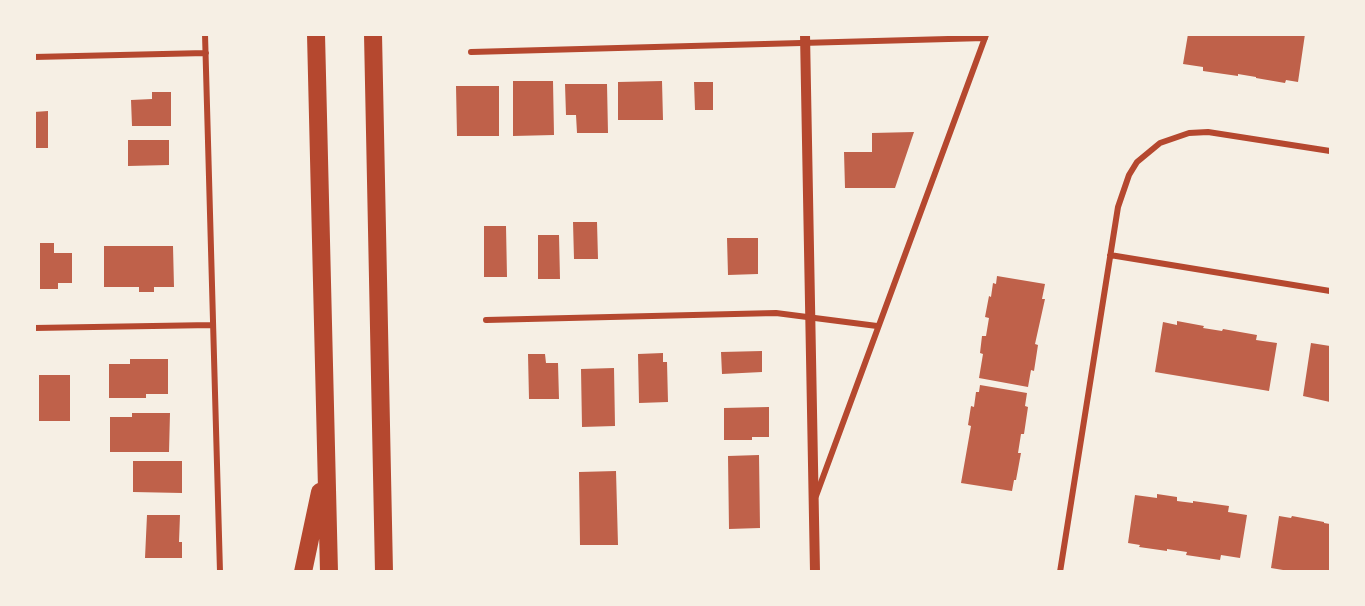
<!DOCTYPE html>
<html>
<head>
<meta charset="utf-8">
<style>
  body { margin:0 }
  #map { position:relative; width:1365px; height:606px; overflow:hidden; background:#f6efe4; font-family:"Archivo Narrow",sans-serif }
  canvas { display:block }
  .frame { position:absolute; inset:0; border:36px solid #f6efe4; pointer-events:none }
</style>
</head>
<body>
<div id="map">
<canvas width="1365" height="606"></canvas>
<div class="frame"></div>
</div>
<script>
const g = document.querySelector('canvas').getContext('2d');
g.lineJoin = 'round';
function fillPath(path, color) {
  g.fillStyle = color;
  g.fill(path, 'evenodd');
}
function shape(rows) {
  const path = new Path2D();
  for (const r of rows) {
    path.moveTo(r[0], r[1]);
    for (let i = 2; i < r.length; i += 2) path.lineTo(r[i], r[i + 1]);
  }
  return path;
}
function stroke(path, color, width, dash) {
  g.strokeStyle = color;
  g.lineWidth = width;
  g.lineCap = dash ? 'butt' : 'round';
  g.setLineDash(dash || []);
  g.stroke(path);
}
fillPath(shape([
  [1188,34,1305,34,1298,82,1286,80,1285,83,1256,78,1256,77,1238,74,1238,76,1203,71,1203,67,1183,64],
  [513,81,553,81,554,135,513,136],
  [662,81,663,120,618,120,618,82],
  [694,82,713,82,713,110,695,110],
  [565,84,607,84,608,133,577,133,576,115,566,115],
  [456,86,499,86,499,136,457,136],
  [152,92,171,92,171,126,132,126,131,100,152,99],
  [48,111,48,148,34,148,34,112],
  [914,132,895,188,845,188,844,152,872,152,872,133],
  [128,140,169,140,169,165,128,166],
  [573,222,597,222,598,259,574,259],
  [484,226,506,226,507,277,484,277],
  [538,235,559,235,560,279,538,279],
  [727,238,758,238,758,274,728,275],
  [40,243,54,243,54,253,72,253,72,283,58,283,58,289,40,289],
  [104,246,173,246,174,287,154,287,154,292,139,292,139,287,104,287],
  [997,276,1045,284,1042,299,1045,299,1035,344,1038,345,1034,371,1031,370,1028,387,979,378,983,354,980,353,982,336,986,336,989,318,985,317,989,296,991,297,993,283,996,284],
  [1177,321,1204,326,1203,328,1222,331,1223,329,1257,335,1256,340,1277,343,1269,391,1155,372,1163,322,1177,325],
  [1311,343,1330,346,1330,402,1303,396],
  [762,351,762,372,722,374,721,352],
  [663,353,663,362,667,362,668,402,639,403,638,354],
  [528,354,545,354,546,363,558,363,559,399,529,399],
  [130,359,168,359,168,394,146,394,146,398,109,398,109,364,130,364],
  [614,368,615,426,582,427,581,369],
  [39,375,70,375,70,421,39,421],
  [980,385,1027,393,1025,406,1028,407,1024,434,1021,434,1018,453,1021,453,1016,480,1014,480,1012,491,961,483,971,426,968,425,971,406,974,407,976,392,979,392],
  [769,407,769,437,752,437,752,440,724,440,724,408],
  [132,413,170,413,169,452,110,452,110,417,132,417],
  [759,455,760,528,729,529,728,456],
  [133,461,182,461,182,493,133,492],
  [616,471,618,545,580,545,579,472],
  [1157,494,1177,497,1177,501,1193,503,1193,501,1229,506,1228,512,1247,515,1240,558,1221,555,1220,560,1186,555,1187,552,1167,549,1167,551,1139,547,1140,545,1128,543,1135,495,1157,498],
  [147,515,180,515,179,542,182,542,182,558,145,558],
  [1279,516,1291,518,1292,516,1324,522,1324,523,1330,524,1330,572,1295,572,1271,568]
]), '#bf614a');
stroke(shape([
  [205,34,220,572],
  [471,52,985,38],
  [34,57,206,53],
  [1110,255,1330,291],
  [486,320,776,313,877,326],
  [34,328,212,325],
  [816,496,986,35],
  [1060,572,1118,207,1129,175,1137,162,1160,143,1189,133,1208,132,1330,151]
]), '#b5482f', 6);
stroke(shape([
  [805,34,815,572]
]), '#b5482f', 10);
stroke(shape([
  [316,34,329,572],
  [373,34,384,572],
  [303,572,320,492]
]), '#b5482f', 18);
</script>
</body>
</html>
